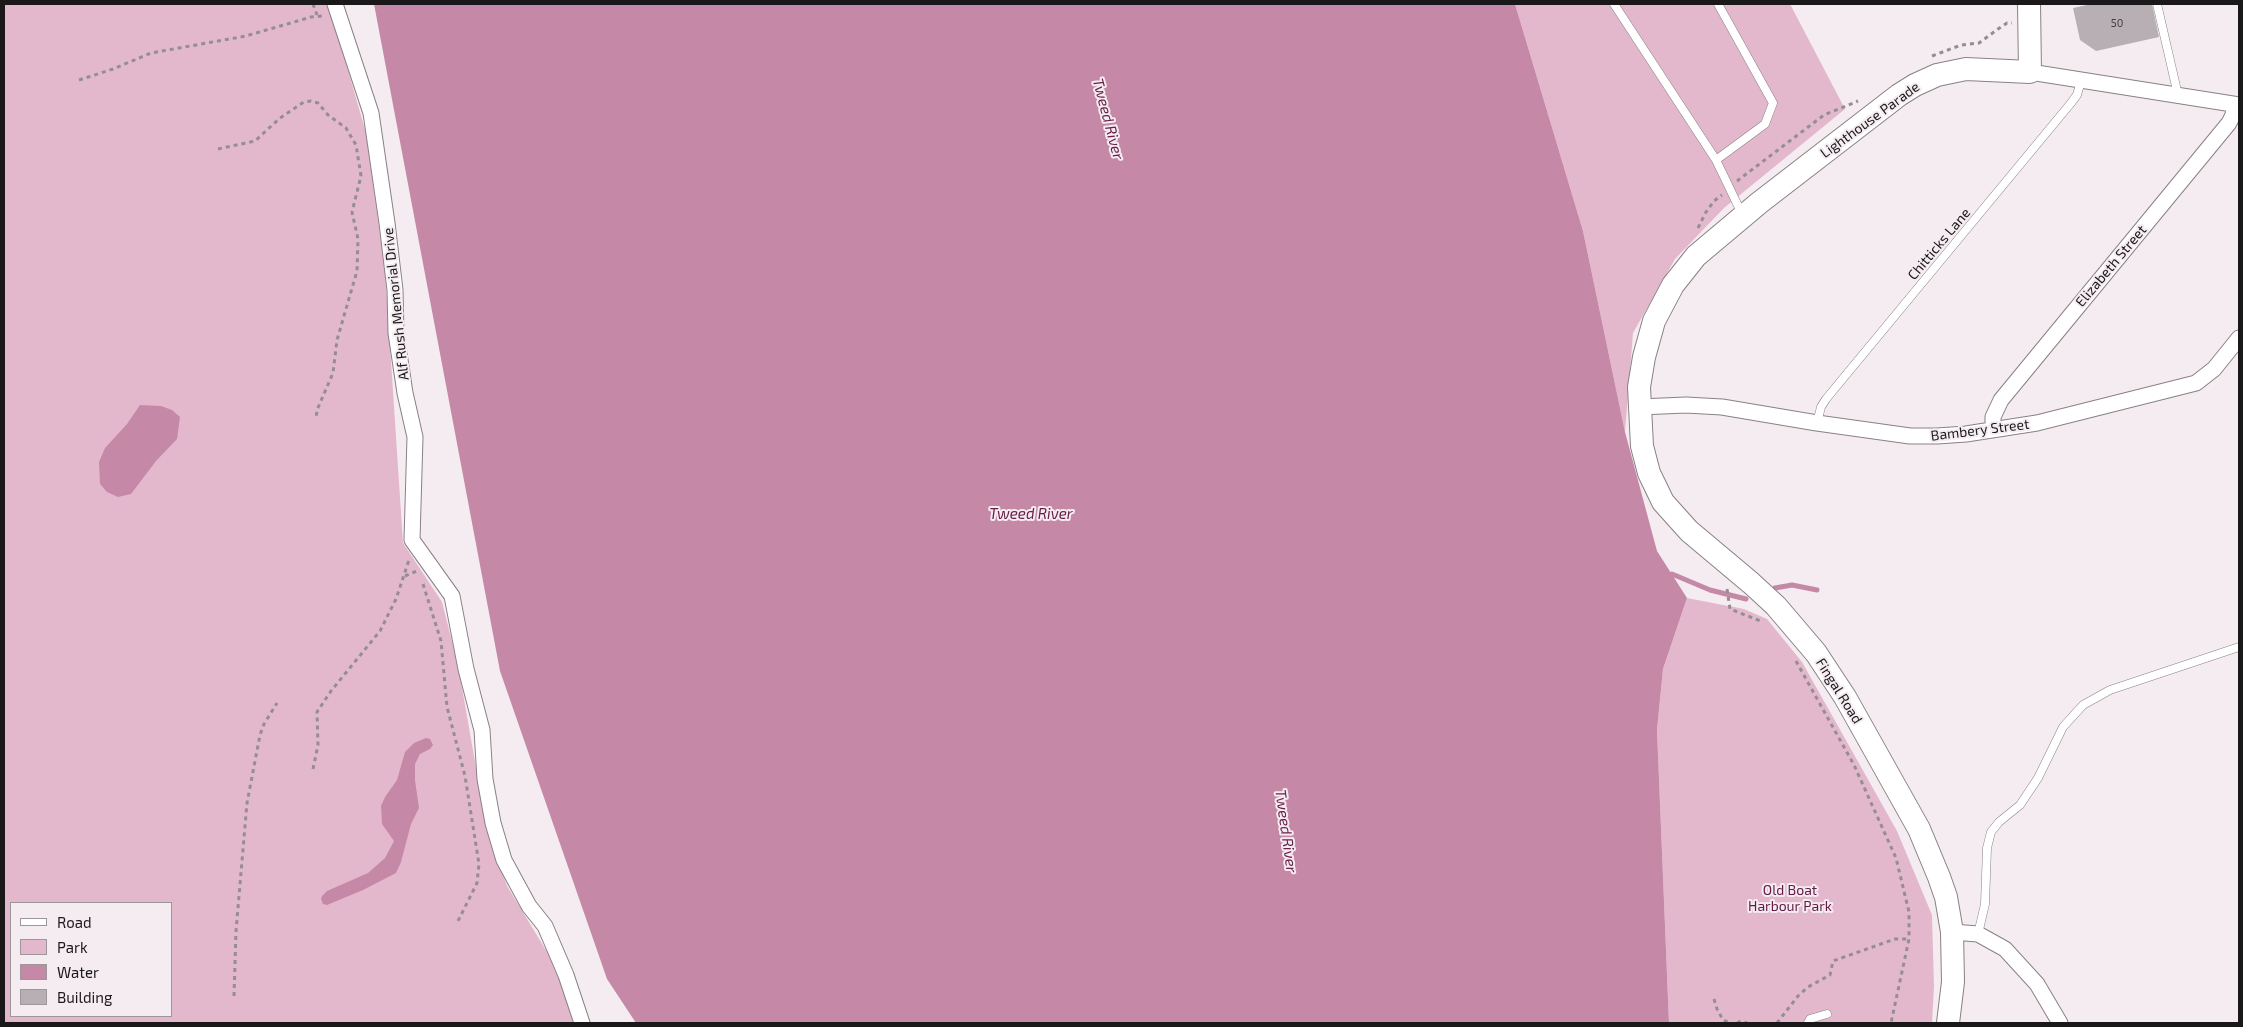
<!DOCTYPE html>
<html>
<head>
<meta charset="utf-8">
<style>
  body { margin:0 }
  #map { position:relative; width:2243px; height:1027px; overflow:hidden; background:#f4ecf0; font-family:"Exo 2",sans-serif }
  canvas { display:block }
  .frame { position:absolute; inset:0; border:5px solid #1b181a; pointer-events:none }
  .legend { position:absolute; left:10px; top:902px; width:162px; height:115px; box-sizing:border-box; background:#f4ecf0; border:1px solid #9d979a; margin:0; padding:6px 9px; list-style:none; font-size:15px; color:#1b181a }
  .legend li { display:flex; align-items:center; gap:10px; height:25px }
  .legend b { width:25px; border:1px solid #9d979a }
</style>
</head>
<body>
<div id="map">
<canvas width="2243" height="1027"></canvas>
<div class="frame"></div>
<ul class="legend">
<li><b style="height:6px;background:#fff"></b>Road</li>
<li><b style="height:14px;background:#e3b8cd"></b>Park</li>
<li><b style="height:14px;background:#c589a7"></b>Water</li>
<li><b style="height:14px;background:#b7afb3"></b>Building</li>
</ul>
</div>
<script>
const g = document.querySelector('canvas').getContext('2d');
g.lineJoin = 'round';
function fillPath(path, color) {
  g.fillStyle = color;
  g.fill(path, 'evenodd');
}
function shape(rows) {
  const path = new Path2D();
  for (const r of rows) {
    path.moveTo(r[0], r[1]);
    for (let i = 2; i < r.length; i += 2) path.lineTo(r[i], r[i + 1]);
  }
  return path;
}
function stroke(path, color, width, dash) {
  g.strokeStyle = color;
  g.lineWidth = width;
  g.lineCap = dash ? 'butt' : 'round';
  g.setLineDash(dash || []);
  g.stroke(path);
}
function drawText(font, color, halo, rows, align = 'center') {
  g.font = font + ' "Exo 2",sans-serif';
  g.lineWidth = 4;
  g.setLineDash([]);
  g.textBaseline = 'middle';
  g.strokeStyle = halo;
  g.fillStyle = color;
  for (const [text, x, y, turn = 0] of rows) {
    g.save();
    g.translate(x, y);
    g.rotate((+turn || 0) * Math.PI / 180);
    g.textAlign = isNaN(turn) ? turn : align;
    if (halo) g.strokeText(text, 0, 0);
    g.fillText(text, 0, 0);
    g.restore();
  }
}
fillPath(shape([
  [4,4,329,4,366,133,385,270,403,543,442,602,458,665,485,819,507,886,561,975,573,1023,4,1023],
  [11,903,171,903,171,1016,11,1016],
  [1515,4,1790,4,1845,109,1724,208,1675,259,1633,333,1625,432,1583,231],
  [1687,598,1744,609,1767,619,1802,662,1897,831,1932,915,1934,986,1932,1023,1669,1023,1657,730,1663,669]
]), '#e3b8cd');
fillPath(shape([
  [374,4,1515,4,1583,231,1625,432,1657,551,1687,598,1663,669,1657,730,1669,1023,636,1023,607,979,500,671],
  [140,405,161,406,172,410,180,417,177,439,156,461,131,494,118,497,107,492,100,484,99,462,105,448,127,424],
  [426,738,430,739,433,745,430,749,420,754,415,764,415,780,419,808,411,824,401,862,396,873,363,890,327,905,323,904,321,899,322,896,327,891,368,873,385,858,394,841,382,824,381,806,385,797,397,780,405,752,414,743]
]), '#c589a7');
stroke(shape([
  [1672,574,1710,590,1746,599],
  [1775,588,1792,585,1817,590]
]), '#c589a7', 5);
fillPath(shape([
  [2092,4,2152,4,2159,37,2096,51,2080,40,2073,8]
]), '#b7afb3');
const lane = shape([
  [1614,4,1716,160,1742,214],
  [2157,4,2178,95],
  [1716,160,1765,124,1773,103,1718,4],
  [1817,423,1821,407,1826,399,2071,103,2077,95,2081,81],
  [1978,934,1985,904,1987,848,1991,832,1999,822,2020,805,2038,778,2063,727,2083,705,2110,690,2239,647],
  [1808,1023,1810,1019,1827,1014]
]);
const street = shape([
  [335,4,371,113,387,223,395,290,396,333,405,393,415,437,412,540,452,596,466,669,482,730,485,779,493,823,504,860,529,906,545,926,566,975,582,1023],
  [2030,72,2239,105],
  [1639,407,1686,405,1722,407,1817,423,1910,436,1937,436,1966,434,2037,423,2196,383,2214,369,2239,338],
  [1993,429,1993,417,2001,400,2229,123,2233,115,2235,105],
  [1952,932,1978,934,2005,949,2037,984,2060,1023]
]);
const secondary = shape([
  [1948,1023,1953,982,1952,932,1946,897,1939,877,1919,829,1845,697,1816,653,1776,606,1751,583,1689,531,1663,502,1649,473,1642,446,1639,387,1644,357,1654,321,1673,285,1696,256,1759,203,1899,95,1915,85,1937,75,1966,69,2030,72,2029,4]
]);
stroke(lane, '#898185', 9);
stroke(street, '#898185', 17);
stroke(secondary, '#898185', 24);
stroke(shape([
  [313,4,317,15],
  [1932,56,1961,45,1979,43,1998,29,2007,23,2012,23],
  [79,80,113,69,151,53,246,36,311,17,323,16],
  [218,149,255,141,280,118,304,102,311,101,318,103,328,115,346,128,356,145,361,176,352,212,358,239,357,271,337,340,333,373,317,410,316,418],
  [1737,181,1824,115,1858,101],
  [1698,228,1706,212,1714,201,1722,195],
  [405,576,417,571],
  [423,584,441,641,447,707,465,776,479,864,477,883,457,923],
  [1727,589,1730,609,1763,622],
  [1796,661,1854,765,1896,858,1909,912,1909,939,1891,1023],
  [313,769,318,745,317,712,331,691,380,631,396,599,409,560],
  [234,996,236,931,247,803,260,735,264,724,277,703],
  [1714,999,1717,1009,1723,1020,1730,1023],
  [1737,1023,1741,1021,1747,1023],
  [1777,1023,1798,996,1808,987,1830,975,1833,961,1895,939,1909,939]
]), '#948e91', 3, [4, 4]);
stroke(lane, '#fff', 8);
stroke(street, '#fff', 15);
stroke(secondary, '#fff', 22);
drawText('11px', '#423e40', null, [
  ["50",2117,23]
]);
drawText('14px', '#1b181a', '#f4ecf0', [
  ["Lighthouse Parade",1870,120,-36],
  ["Chitticks Lane",1939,244,-50],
  ["Elizabeth Street",2111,266,-50],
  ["Alf Rush Memorial Drive",396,304,-96],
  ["Bambery Street",1980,430,-7],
  ["Fingal Road",1839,691,58]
]);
drawText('14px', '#631b46', '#f4ecf0', [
  ["Old Boat",1790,890],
  ["Harbour Park",1790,906]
]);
drawText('italic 15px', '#68204b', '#f4ecf0', [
  ["Tweed River",1108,119,75],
  ["Tweed River",1031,514],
  ["Tweed River",1286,831,82]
]);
</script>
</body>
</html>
